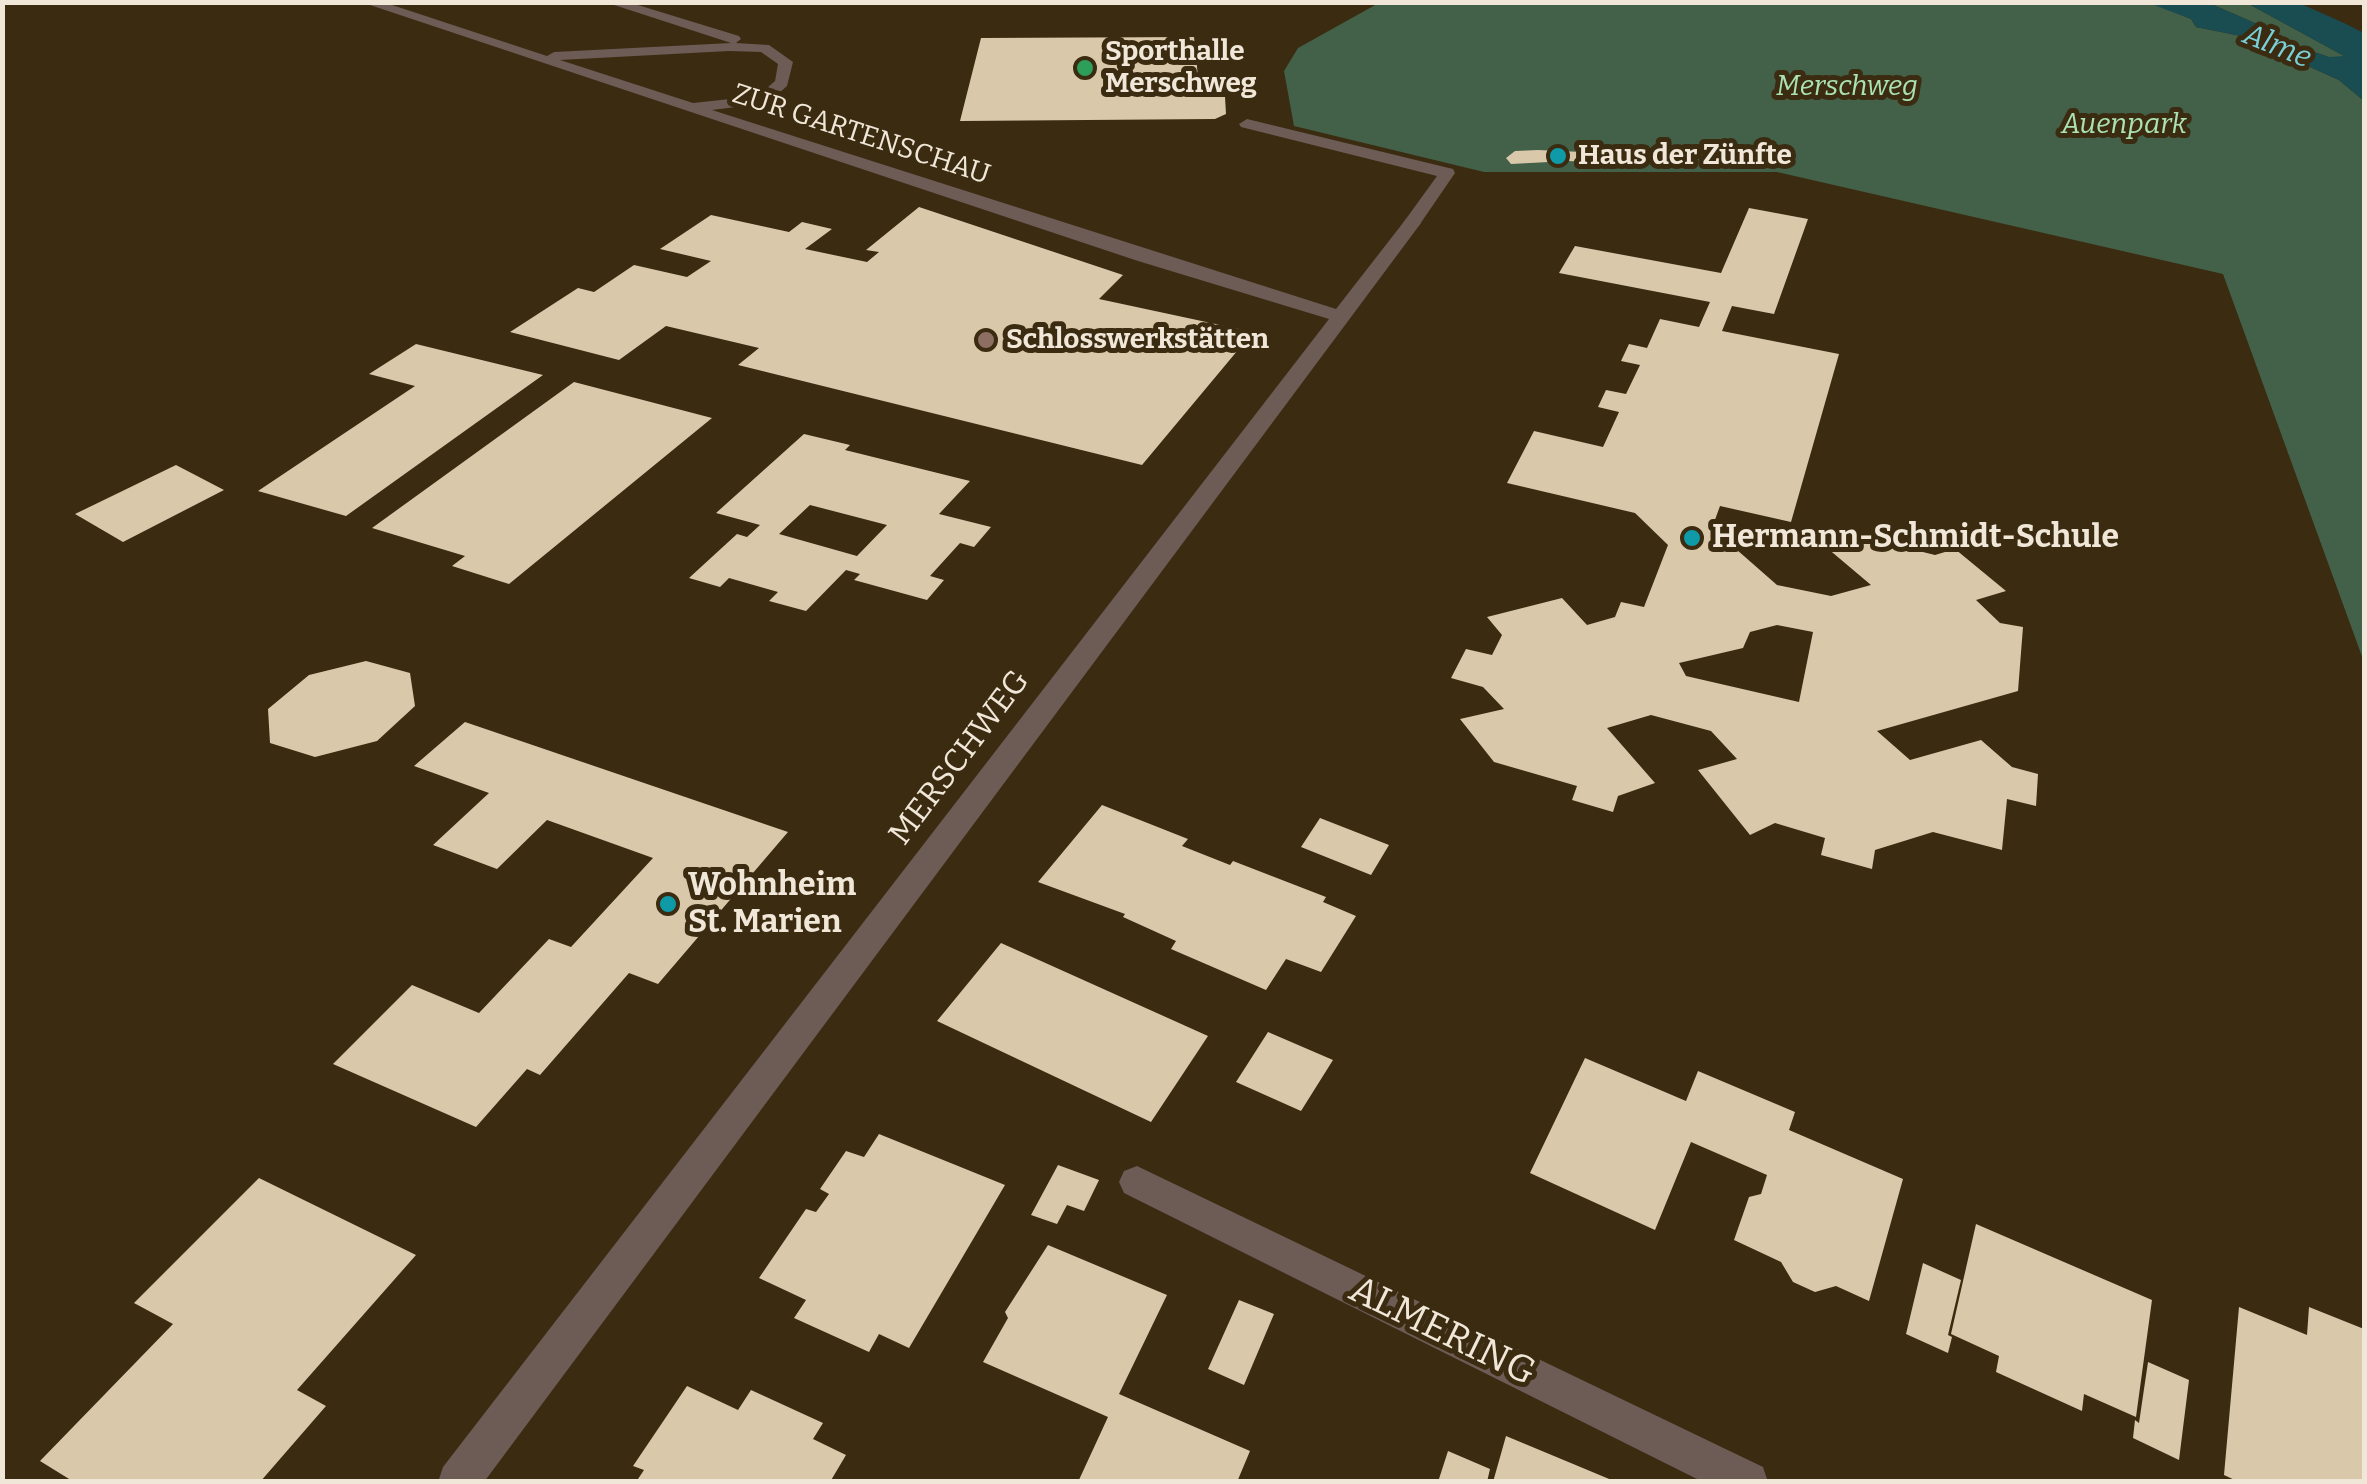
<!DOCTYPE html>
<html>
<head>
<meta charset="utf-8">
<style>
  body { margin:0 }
  #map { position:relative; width:2367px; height:1484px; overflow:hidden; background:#3a2b11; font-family:Bitter,serif }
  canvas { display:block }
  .frame { position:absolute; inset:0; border:5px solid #f0e7d8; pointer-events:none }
</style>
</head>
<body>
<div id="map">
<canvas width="2367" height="1484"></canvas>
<div class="frame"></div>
</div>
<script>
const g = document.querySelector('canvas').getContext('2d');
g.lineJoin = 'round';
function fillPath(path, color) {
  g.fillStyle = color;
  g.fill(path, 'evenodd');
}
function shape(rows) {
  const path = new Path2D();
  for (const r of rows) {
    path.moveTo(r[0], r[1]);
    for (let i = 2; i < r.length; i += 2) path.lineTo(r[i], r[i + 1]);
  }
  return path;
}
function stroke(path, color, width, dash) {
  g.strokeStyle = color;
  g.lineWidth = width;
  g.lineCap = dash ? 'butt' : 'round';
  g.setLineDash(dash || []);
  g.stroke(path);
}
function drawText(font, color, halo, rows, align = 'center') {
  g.font = font + ' Bitter,serif';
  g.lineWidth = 10;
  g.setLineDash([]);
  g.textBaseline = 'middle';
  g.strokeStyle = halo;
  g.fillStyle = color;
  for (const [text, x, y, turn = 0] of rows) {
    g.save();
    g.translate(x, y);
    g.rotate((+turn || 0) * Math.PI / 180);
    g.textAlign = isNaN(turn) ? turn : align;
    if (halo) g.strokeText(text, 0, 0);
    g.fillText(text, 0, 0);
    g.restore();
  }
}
fillPath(shape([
  [2149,2,2191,19,2196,27,2241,36,2339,80,2364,101,2364,662,2223,274,1777,172,1484,172,1294,126,1284,71,1298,48,1377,4],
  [2209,3,2247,3,2346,57,2329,57,2287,43,2257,24]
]), '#436048');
fillPath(shape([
  [2149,3,2209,3,2257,24,2287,43,2329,57,2344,56,2247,3,2299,3,2344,23,2364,33,2364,101,2339,80,2241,36,2196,27,2191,19]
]), '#194d52');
fillPath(shape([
  [981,38,1194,37,1200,97,1225,97,1226,114,1215,119,960,121],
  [1538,150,1604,153,1613,165,1593,166,1590,162,1568,161,1511,164,1506,158,1515,151],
  [919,207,1123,275,1099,299,1253,332,1142,465,738,365,759,348,666,326,619,360,510,332,578,288,594,292,634,265,687,277,711,261,660,249,711,215,789,232,802,222,832,229,805,249,867,262,879,252,866,250],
  [1749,208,1808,219,1774,314,1732,306,1722,331,1839,354,1791,522,1720,506,1712,528,1777,585,1831,596,1871,585,1820,542,1850,534,1935,555,1955,549,2006,591,1976,600,2000,623,2023,627,2018,691,1877,731,1910,760,1981,740,2012,767,2038,774,2036,806,2007,799,2002,850,1933,832,1875,850,1872,869,1821,855,1825,838,1775,823,1750,835,1698,770,1737,759,1711,731,1651,715,1607,728,1655,783,1618,796,1613,812,1572,800,1577,786,1494,762,1460,719,1504,709,1483,687,1451,678,1466,649,1492,655,1502,635,1487,617,1562,598,1587,625,1615,617,1621,602,1644,607,1668,545,1635,513,1507,483,1534,431,1603,447,1619,412,1598,407,1606,390,1626,394,1640,365,1621,361,1629,344,1647,348,1660,319,1699,327,1710,302,1559,273,1575,246,1721,273],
  [1777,625,1813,632,1799,702,1686,676,1679,663,1743,648,1750,632],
  [416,344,543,375,346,516,258,491,415,386,369,374],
  [574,382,712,418,509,584,452,566,465,556,372,528],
  [804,434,850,445,845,450,970,481,939,514,991,527,974,547,960,543,930,576,944,580,927,600,854,580,860,574,846,570,806,611,769,601,778,592,729,578,720,587,689,578,737,534,747,537,760,525,716,513],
  [810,505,887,525,857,556,779,534],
  [176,465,224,490,123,542,75,514],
  [366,661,410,673,415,706,377,741,315,757,270,743,268,709,309,675],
  [465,722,788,832,658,984,629,973,540,1075,527,1069,476,1127,333,1064,412,985,479,1013,549,939,571,947,653,858,547,820,497,869,433,845,489,793,414,766],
  [1102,805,1188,839,1182,846,1230,865,1233,861,1326,897,1323,902,1356,916,1321,972,1286,959,1266,990,1171,949,1176,941,1123,917,1125,914,1038,882],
  [1320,818,1389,845,1371,875,1301,847],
  [1001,943,1208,1036,1151,1122,937,1021],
  [1268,1032,1333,1060,1301,1111,1236,1082],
  [1585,1058,1686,1101,1698,1071,1795,1112,1789,1130,1903,1179,1869,1301,1836,1286,1815,1292,1793,1282,1781,1262,1734,1240,1749,1197,1761,1194,1767,1175,1691,1142,1655,1230,1530,1173],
  [879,1134,1005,1185,909,1348,879,1334,869,1352,794,1318,806,1300,759,1278,806,1209,816,1212,829,1194,820,1189,846,1151,864,1157],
  [1058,1165,1099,1180,1084,1211,1067,1205,1057,1224,1031,1215],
  [259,1178,416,1255,297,1390,326,1406,260,1482,74,1482,40,1461,173,1324,134,1303],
  [1976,1224,2152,1300,2136,1417,2084,1394,2082,1411,1996,1372,1999,1356,1951,1334],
  [1048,1245,1167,1295,1119,1394,1250,1451,1237,1482,1078,1482,1108,1417,983,1362,1008,1318,1005,1312],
  [1923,1263,1961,1280,1948,1335,1952,1337,1948,1353,1906,1334],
  [1239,1300,1274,1314,1244,1385,1208,1369],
  [2239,1307,2307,1335,2309,1307,2364,1329,2364,1482,2239,1482,2224,1475],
  [2148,1362,2189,1380,2179,1460,2133,1438,2135,1420,2139,1423],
  [687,1386,738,1410,751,1390,823,1423,813,1439,846,1455,830,1482,636,1482,644,1470,633,1466],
  [1506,1436,1614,1481,1614,1482,1493,1482],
  [1448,1451,1490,1469,1487,1482,1438,1482]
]), '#dac8aa');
fillPath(shape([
  [1247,119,1453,169,1455,173,1418,227,1406,227,1403,223,1437,176,1241,127,1239,124,1247,119]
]), '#6d5b56');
fillPath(shape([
  [361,2,383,2,547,56,554,52,731,43,605,2,628,2,739,36,741,39,736,43,769,45,793,62,787,86,768,103,712,110,1336,309,1406,219,1418,219,1421,223,484,1482,438,1482,443,1467,1329,319,1138,261,361,2],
  [729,51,761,52,778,64,775,81,758,96,693,103,560,60,729,51],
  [1137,1166,1763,1467,1768,1482,1703,1482,1124,1193,1119,1182,1124,1171,1137,1166]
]), '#6d5b56');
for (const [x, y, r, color] of [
  [1085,68,10,"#2e9e5b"],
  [1558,156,10,"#0f9aa8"],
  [986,340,10,"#8d6e63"],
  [1692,538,10,"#0f9aa8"],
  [668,904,10,"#0f9aa8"]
]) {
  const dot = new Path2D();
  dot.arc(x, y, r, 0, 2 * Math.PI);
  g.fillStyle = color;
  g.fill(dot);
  stroke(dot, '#3a2b11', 4);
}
drawText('bold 28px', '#f0e7d8', '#3a2b11', [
  ["Sporthalle",1105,52],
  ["Merschweg",1105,84],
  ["Haus der Zünfte",1578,156],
  ["Schlosswerkstätten",1006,340]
], 'left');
drawText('italic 28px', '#abe2b4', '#3a2b11', [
  ["Merschweg",1847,87],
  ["Auenpark",2124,125]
]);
drawText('28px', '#f0e7d8', '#3a2b11', [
  ["ZUR GARTENSCHAU",861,135,18]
]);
drawText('italic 30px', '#79d0d9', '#3a2b11', [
  ["Alme",2277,47,22]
]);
drawText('bold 32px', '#f0e7d8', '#3a2b11', [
  ["Hermann-Schmidt-Schule",1712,538],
  ["Wohnheim",688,886],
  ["St. Marien",688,923]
], 'left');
drawText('32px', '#f0e7d8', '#3a2b11', [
  ["MERSCHWEG",960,758,-53]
]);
drawText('38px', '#f0e7d8', '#3a2b11', [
  ["ALMERING",1442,1332,26]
]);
</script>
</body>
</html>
